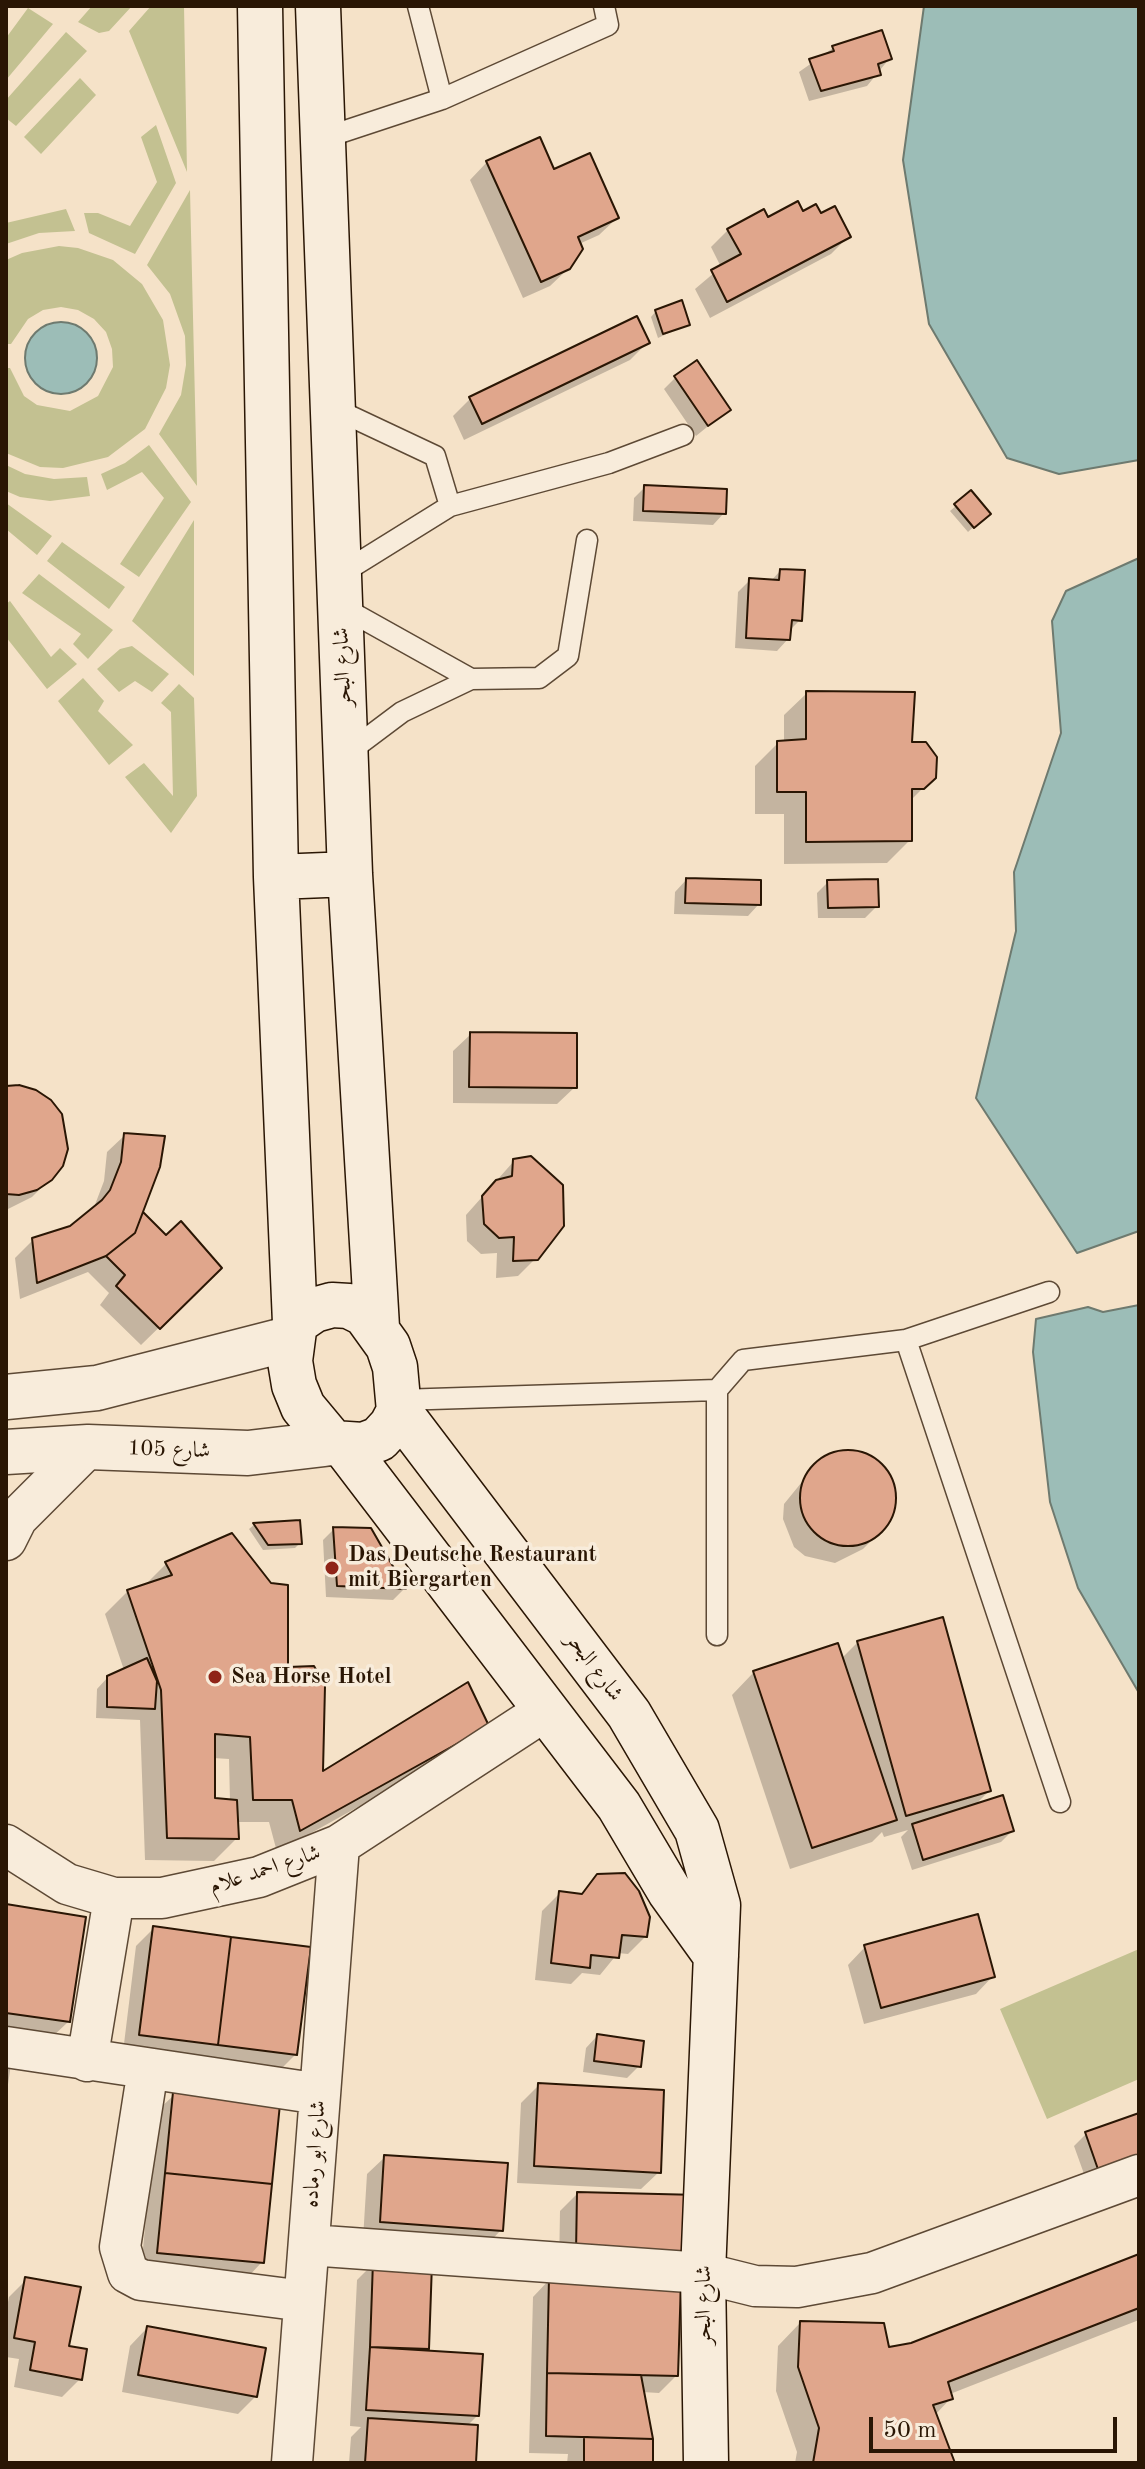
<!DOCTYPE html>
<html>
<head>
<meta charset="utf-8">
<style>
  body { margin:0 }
  #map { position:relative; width:1145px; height:2469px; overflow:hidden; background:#f5e2c8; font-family:"Old Standard TT",serif }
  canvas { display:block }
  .frame { position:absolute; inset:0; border:8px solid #2a1604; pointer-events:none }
  .scale { position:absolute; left:869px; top:2417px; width:248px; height:36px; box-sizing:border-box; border:4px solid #2a1604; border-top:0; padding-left:10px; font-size:24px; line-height:28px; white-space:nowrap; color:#2a1604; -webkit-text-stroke:6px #f8ecdb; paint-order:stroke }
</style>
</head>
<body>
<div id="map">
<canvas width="1145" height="2469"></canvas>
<div class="frame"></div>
<div class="scale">50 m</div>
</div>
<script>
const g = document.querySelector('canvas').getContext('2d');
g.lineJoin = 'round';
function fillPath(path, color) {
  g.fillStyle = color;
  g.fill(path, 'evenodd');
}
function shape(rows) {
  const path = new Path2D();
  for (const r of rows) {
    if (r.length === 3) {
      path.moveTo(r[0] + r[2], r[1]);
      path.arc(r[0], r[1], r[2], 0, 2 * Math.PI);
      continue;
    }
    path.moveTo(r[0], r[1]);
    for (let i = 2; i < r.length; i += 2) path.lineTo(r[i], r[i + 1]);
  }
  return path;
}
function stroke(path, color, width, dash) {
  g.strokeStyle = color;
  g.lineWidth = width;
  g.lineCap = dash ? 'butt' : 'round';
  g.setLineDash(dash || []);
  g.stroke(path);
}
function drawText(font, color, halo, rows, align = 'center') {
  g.font = font + ' "Old Standard TT",Amiri,serif';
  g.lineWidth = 7;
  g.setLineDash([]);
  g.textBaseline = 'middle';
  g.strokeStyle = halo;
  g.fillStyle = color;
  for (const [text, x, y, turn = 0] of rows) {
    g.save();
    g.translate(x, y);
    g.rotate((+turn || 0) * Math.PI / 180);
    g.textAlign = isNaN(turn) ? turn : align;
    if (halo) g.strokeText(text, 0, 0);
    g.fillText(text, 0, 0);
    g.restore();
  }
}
fillPath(shape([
  [92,6,132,6,109,31,99,33,78,22],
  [151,6,184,6,187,172,129,31],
  [28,8,53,24,6,80,6,38],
  [66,32,87,51,16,126,6,118,6,100],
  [80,78,96,95,41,154,24,137],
  [156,125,176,183,135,254,89,233,84,213,98,213,130,226,157,182,141,137],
  [190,190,197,486,159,434,181,395,186,365,185,336,170,294,147,265],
  [66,209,75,231,39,233,6,244,6,223],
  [59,246,78,248,113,260,142,284,163,320,170,365,166,388,145,429,108,457,63,468,40,467,6,453,6,368,10,368,24,396,37,405,70,411,98,396,113,367,112,349,106,332,94,319,78,310,61,307,43,310,28,319,11,344,6,344,6,260,22,253],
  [149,445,191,502,139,577,120,564,164,498,142,472,107,490,101,474,125,463],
  [6,465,25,474,54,479,87,477,90,496,50,501,20,497,6,491],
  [6,503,52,536,37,555,6,529],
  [194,520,194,676,132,621],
  [62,542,125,587,109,609,47,561],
  [39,574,113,630,88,659,73,644,81,634,22,593],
  [10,601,51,657,60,648,77,664,47,689,6,637,6,604],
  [132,646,169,674,152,692,135,681,119,692,97,669,120,649],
  [83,678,104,701,98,711,133,745,109,765,58,701],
  [179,684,194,698,197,796,171,833,125,777,144,763,173,796,171,712,161,703],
  [1139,1949,1139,2079,1047,2119,1000,2009]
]), '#c3c191');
const water = shape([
  [924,6,1139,6,1139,460,1059,474,1007,458,929,324,903,160,924,6],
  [61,358,36],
  [1139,558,1139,1231,1077,1253,976,1098,1016,931,1014,872,1061,733,1052,621,1066,591,1139,558],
  [1139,1305,1139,1693,1078,1588,1050,1502,1033,1352,1036,1319,1088,1307,1103,1312,1139,1305]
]);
fillPath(water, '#9cbdb7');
stroke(water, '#6e7a6f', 2);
fillPath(shape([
  [833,48,889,59,867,86,809,101,799,72],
  [487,162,553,172,617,218,599,235,579,244,569,268,550,286,523,298,470,180],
  [802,213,821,216,849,236,831,254,710,318,695,289,721,267,711,247,728,230],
  [656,311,688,324,658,338,651,317],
  [647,343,630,360,464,440,453,416,470,399],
  [676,377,728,410,696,436,664,389],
  [645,487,724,513,713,525,633,521,634,498],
  [971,493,988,513,968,532,950,511],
  [780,571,800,620,789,631,788,639,777,651,735,648,738,592,750,580,770,582],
  [807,693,910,744,934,777,910,801,910,840,887,863,784,864,784,814,755,814,755,766,778,743,784,743,784,715],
  [686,880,759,904,748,916,674,914,675,892],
  [828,882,877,906,865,918,818,918,817,893],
  [471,1034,575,1087,557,1104,453,1103,453,1051],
  [6,1091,50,1179,32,1197,6,1210],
  [125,1135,141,1213,166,1238,220,1268,141,1345,100,1305,109,1293,88,1272,20,1299,15,1258,33,1240,71,1228,93,1210,104,1181,107,1152],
  [514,1161,536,1258,518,1276,496,1278,497,1253,481,1254,467,1241,466,1215],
  [849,1451,877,1462,893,1488,894,1503,881,1531,863,1549,835,1563,805,1556,794,1547,783,1519,784,1504,819,1461],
  [299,1522,300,1543,295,1548,263,1550,249,1529,254,1525],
  [334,1529,370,1530,404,1589,393,1600,326,1597,323,1540],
  [166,1564,286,1670,321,1775,486,1726,464,1748,277,1852,269,1822,236,1822,237,1838,214,1861,145,1860,140,1720,96,1718,97,1689,108,1677,124,1670,105,1614,128,1591,144,1586],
  [213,1758,229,1759,230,1801,213,1800],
  [858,1642,989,1791,974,1806,1012,1831,1001,1842,912,1870,901,1837,908,1830,884,1837,882,1832,872,1842,790,1869,732,1695,754,1672,841,1659],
  [598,1876,645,1937,628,1954,618,1953,600,1975,582,1973,571,1984,535,1980,542,1911,560,1893,579,1896],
  [6,1906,68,2022,50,2039,6,2032],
  [154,1928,295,2055,278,2072,123,2052,136,1946],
  [865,1947,993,1976,976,1994,864,2024,848,1965],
  [597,2036,639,2066,627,2078,583,2072,586,2048],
  [6,2063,11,2064,6,2098],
  [539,2085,659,2172,641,2189,517,2183,521,2103],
  [174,2095,262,2262,245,2280,141,2270,156,2112],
  [1139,2116,1088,2185,1074,2146,1086,2134],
  [385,2157,501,2230,484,2248,363,2239,367,2174],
  [577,2194,697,2197,559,2268,560,2211],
  [1139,2256,1139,2320,950,2394,951,2398,935,2415,952,2463,795,2463,797,2452,776,2391,778,2346,800,2323,887,2349,911,2345],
  [374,2263,430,2265,427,2352,477,2416,467,2426,474,2463,349,2463,351,2437,361,2427,350,2426,357,2280],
  [550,2279,676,2376,659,2393,642,2392,651,2463,567,2463,568,2454,529,2453,533,2297],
  [26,2280,67,2348,80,2379,62,2397,14,2387,19,2359,6,2357,6,2312,9,2297],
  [147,2328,256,2396,238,2414,122,2392,130,2346]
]), '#0003');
const building = shape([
  [882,30,892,59,878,64,881,75,821,91,809,59,834,51,832,46,882,30],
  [540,137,554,169,590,153,619,218,578,237,583,249,570,269,541,282,486,161,540,137],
  [798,201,803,211,816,204,821,213,835,206,851,237,727,302,711,270,741,254,727,229,764,209,768,217,798,201],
  [682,300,690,325,663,334,655,310,682,300],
  [637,316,650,343,482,424,469,397,637,316],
  [697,360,731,410,708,426,674,376,697,360],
  [644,485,727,489,726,514,643,511,644,485],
  [971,490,991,514,974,528,954,504,971,490],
  [780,569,805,570,802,621,792,620,790,640,746,638,749,578,779,580,780,569],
  [806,691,915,692,912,742,926,742,937,757,936,778,924,789,912,789,912,841,806,842,806,792,777,792,777,741,806,739,806,691],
  [686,878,761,880,761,905,685,903,686,878],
  [878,879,879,907,828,908,827,880,878,879],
  [470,1032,577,1033,577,1088,469,1087,470,1032],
  [19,1085,36,1090,51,1100,62,1114,68,1149,63,1166,52,1180,37,1190,19,1195,6,1194,6,1086,19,1085],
  [124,1133,165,1136,160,1167,135,1233,106,1256,37,1283,32,1238,70,1226,102,1200,110,1190,121,1162,124,1133],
  [531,1156,563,1185,564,1226,538,1260,513,1261,514,1237,499,1238,484,1224,482,1196,496,1180,512,1176,513,1159,531,1156],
  [143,1212,166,1235,181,1221,222,1268,160,1329,116,1286,125,1275,106,1256,135,1233,143,1212],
  [848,1498,48],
  [300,1520,302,1544,268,1545,253,1523,300,1520],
  [333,1527,371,1528,406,1589,337,1586,333,1527],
  [232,1533,271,1583,288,1585,288,1667,314,1666,325,1686,323,1771,468,1682,489,1726,300,1831,292,1800,253,1800,250,1737,215,1734,215,1798,237,1800,239,1839,167,1838,161,1690,127,1590,172,1575,165,1562,232,1533],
  [943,1617,991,1791,906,1816,857,1641,943,1617],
  [838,1643,897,1820,812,1848,753,1671,838,1643],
  [147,1658,157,1681,155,1709,107,1707,107,1676,147,1658],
  [1003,1795,1014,1831,923,1860,912,1824,1003,1795],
  [625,1873,639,1891,650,1917,647,1937,622,1935,619,1958,591,1955,590,1968,551,1963,559,1891,582,1894,597,1874,625,1873],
  [6,1904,86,1917,70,2022,6,2013,6,1904],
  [978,1914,995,1977,881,2008,864,1945,978,1914],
  [153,1926,231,1937,218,2045,139,2035,153,1926],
  [231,1937,311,1947,297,2055,218,2045,231,1937],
  [597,2034,644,2041,641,2067,594,2061,597,2034],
  [538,2083,664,2090,661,2173,534,2166,538,2083],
  [173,2092,280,2104,272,2184,165,2173,173,2092],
  [1139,2113,1139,2161,1100,2175,1085,2132,1139,2113],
  [384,2155,508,2163,503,2231,380,2222,384,2155],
  [165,2173,272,2184,264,2263,157,2253,165,2173],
  [577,2192,699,2195,698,2254,576,2252,577,2192],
  [1139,2254,1139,2308,948,2382,953,2399,933,2405,955,2463,813,2463,819,2428,798,2367,800,2321,884,2323,889,2347,911,2343,1139,2254],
  [373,2261,432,2263,429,2349,370,2347,373,2261],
  [25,2277,81,2287,69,2346,87,2349,82,2380,30,2370,35,2342,14,2338,25,2277],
  [549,2277,681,2281,678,2376,547,2373,549,2277],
  [147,2326,266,2348,257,2397,138,2375,147,2326],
  [370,2347,483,2354,479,2416,366,2410,370,2347],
  [547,2373,641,2375,653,2439,546,2436,547,2373],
  [368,2418,478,2425,476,2463,365,2463,368,2418],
  [584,2437,653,2439,653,2463,584,2463,584,2437]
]);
fillPath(building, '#e0a68c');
stroke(building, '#2a1604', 2);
const service = shape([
  [418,6,442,99],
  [321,139,442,99,608,25,604,6],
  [333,408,435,456,450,506],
  [339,575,450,506,609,463,683,435],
  [342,607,471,679],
  [346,754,402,712,471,679,539,678,568,656,587,540],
  [906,1340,1060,1802],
  [399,1400,717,1390],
  [717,1635,717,1390,743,1360,906,1340,1049,1292]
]);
const minor = shape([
  [6,1540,17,1518,88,1447],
  [6,1845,67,1884,114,1898,162,1898,259,1877,339,1845,546,1710],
  [6,2047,320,2094],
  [87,2061,114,1898],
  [148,2069,120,2247,128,2273,141,2280,304,2301],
  [309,2245,703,2273,755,2286,797,2287,872,2273,1139,2175],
  [292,2463,339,1845]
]);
const tertiary = shape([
  [6,1397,97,1388,292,1338],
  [6,1452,88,1447,248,1453,333,1443]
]);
const secondary = shape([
  [260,6,276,877,295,1323],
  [318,6,350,874,377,1327],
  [276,877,350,874],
  [332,1305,349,1306,365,1314,388,1346,395,1367,399,1411,391,1426,379,1439,363,1445,333,1443,303,1407,294,1385,290,1361,295,1323,314,1310,332,1305],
  [399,1411,629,1714,697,1830,718,1905,703,2273,706,2463],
  [345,1447,619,1806,670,1892,716,1956]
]);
stroke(service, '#5d4935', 23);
stroke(minor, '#5d4935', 43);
stroke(tertiary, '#5d4935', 47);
stroke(secondary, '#2a1604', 47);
stroke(service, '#f8ecdb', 20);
stroke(minor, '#f8ecdb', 40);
stroke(tertiary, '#f8ecdb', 44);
stroke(secondary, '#f8ecdb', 44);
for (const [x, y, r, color] of [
  [332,1568,8,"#8f2418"],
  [215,1677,8,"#8f2418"]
]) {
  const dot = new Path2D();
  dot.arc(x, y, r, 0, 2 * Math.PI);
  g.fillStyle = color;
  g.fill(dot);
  stroke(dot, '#f8ecdb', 3);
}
drawText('22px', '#2a1604', '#f8ecdb', [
  ["شارع البحر",343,667,-92],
  ["شارع 105",169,1450,2],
  ["شارع البحر",594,1667,53],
  ["شارع احمد علام",265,1870,-18],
  ["شارع ابو رماده",315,2154,-86],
  ["شارع البحر",704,2305,-90]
]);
drawText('bold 22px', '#2a1604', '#f8ecdb', [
  ["Das Deutsche Restaurant",348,1555],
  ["mit Biergarten",348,1580],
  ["Sea Horse Hotel",231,1677]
], 'left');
</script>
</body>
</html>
